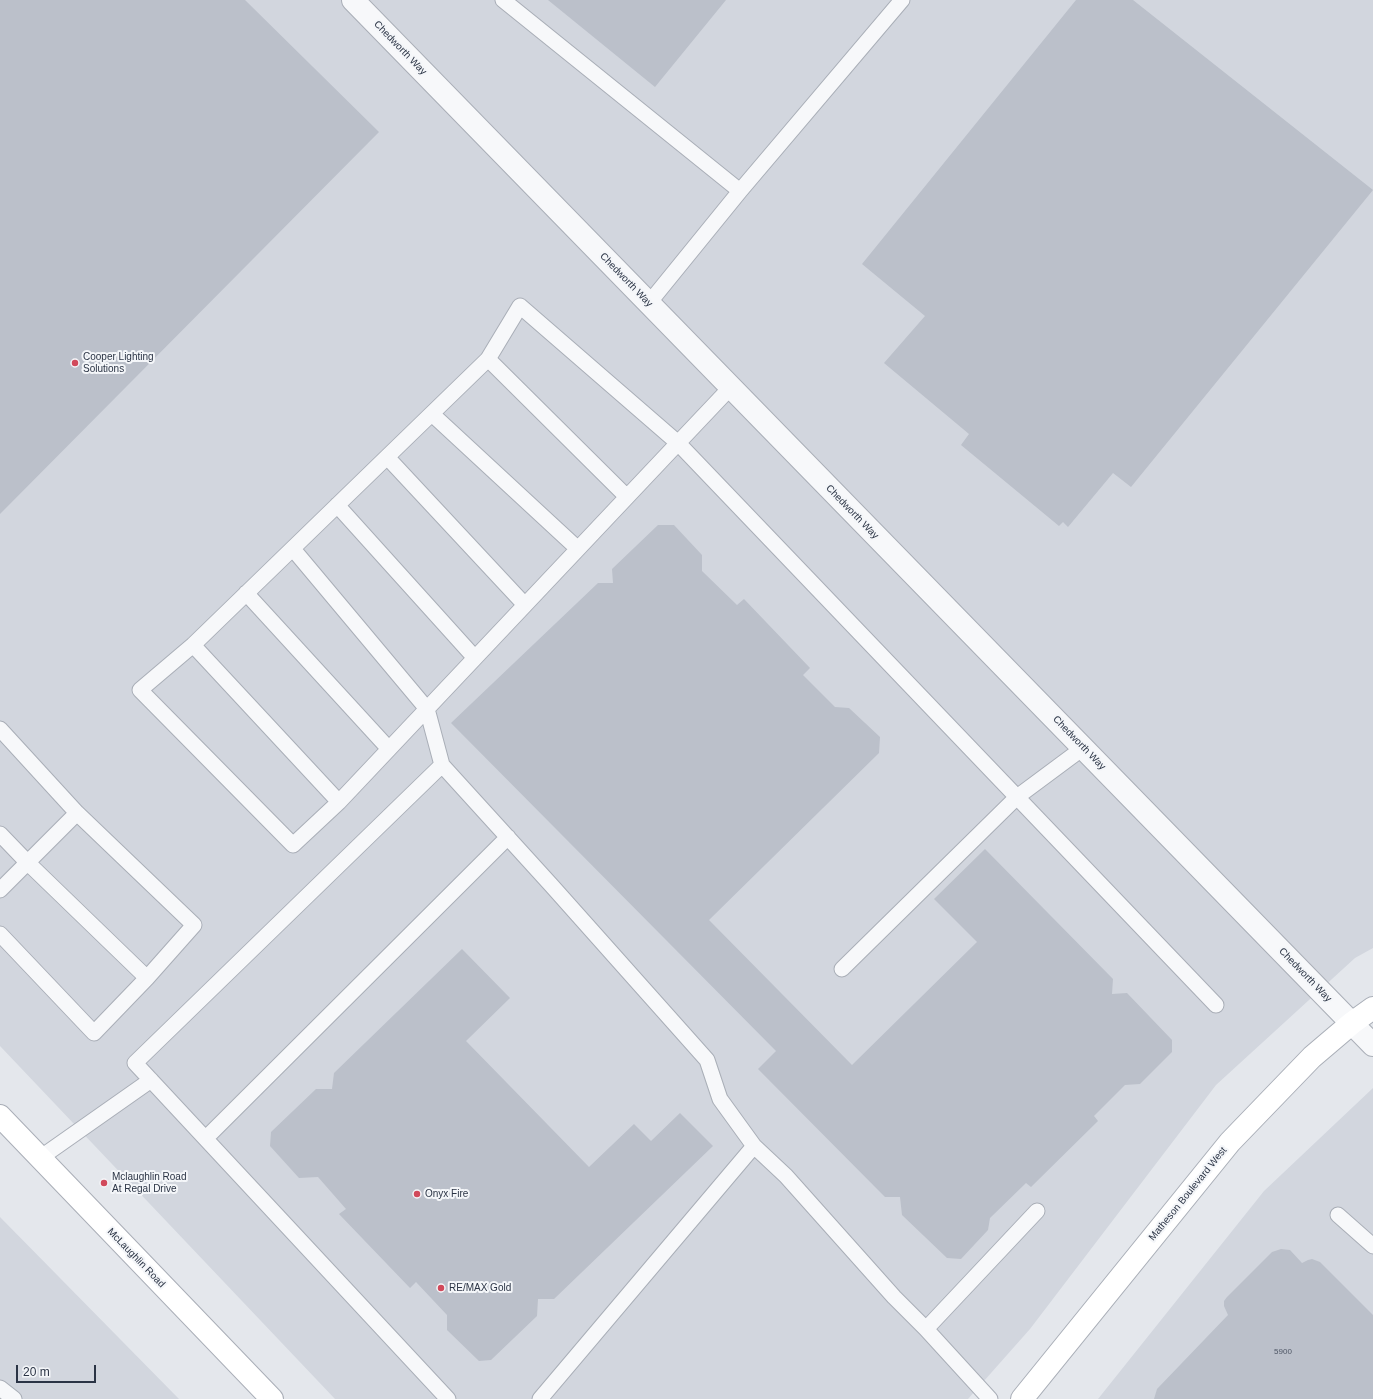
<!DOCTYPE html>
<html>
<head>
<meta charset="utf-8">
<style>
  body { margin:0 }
  #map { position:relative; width:1373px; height:1399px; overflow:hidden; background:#e4e7ec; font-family:Helvetica,sans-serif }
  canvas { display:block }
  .scale { position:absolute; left:16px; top:1365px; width:80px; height:18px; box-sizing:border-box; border:2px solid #2b3445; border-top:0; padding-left:5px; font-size:12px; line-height:14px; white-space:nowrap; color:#2b3445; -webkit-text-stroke:3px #f4f6f9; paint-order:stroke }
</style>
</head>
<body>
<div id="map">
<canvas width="1373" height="1399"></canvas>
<div class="scale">20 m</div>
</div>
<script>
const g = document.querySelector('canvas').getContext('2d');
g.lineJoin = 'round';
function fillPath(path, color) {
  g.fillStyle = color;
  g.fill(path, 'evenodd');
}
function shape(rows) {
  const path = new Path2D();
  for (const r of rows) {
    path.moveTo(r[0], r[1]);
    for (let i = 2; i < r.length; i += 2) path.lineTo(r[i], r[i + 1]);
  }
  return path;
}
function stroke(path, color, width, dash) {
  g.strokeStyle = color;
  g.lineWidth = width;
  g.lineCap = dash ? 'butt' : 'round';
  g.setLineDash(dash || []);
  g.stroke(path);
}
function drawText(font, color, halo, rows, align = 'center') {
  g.font = font + ' Helvetica,sans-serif';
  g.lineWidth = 4;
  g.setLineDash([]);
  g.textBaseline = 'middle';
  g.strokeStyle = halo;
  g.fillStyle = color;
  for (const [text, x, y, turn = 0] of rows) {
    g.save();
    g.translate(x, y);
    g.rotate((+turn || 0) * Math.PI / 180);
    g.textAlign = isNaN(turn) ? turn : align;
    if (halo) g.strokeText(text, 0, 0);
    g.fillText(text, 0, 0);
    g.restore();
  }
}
fillPath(shape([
  [0,0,1373,0,1373,948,1355,958,1216,1085,1030,1329,968,1399,335,1399,0,1046],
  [1373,1088,1373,1399,1098,1399,1264,1191],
  [0,1217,179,1399,0,1399]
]), '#d2d6de');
fillPath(shape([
  [0,0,245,0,379,132,0,514],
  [548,0,726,0,655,87],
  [1076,0,1133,0,1373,190,1131,487,1113,473,1068,527,1063,522,1059,526,961,445,969,434,884,363,925,316,862,264],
  [658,525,674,525,702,555,702,571,737,605,744,599,810,668,803,675,835,707,849,708,880,737,879,753,709,920,852,1065,977,942,934,899,985,849,1113,979,1112,994,1127,993,1172,1040,1172,1052,1140,1084,1125,1085,1094,1116,1098,1121,1031,1187,1026,1183,990,1218,988,1230,961,1259,947,1258,902,1215,900,1197,885,1197,758,1069,776,1051,451,723,598,583,613,583,612,569],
  [462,949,510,998,466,1041,589,1167,634,1124,651,1141,680,1113,713,1146,554,1299,538,1299,537,1316,491,1360,479,1361,447,1330,447,1315,416,1282,410,1288,339,1214,346,1209,318,1177,299,1178,270,1146,271,1132,316,1089,332,1089,334,1073],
  [1281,1249,1290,1250,1302,1263,1308,1260,1312,1259,1320,1262,1373,1315,1373,1399,1154,1399,1157,1389,1228,1315,1224,1306,1224,1301,1227,1297,1272,1252]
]), '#bbc0ca');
const lane = shape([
  [503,0,740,191],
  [649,303,740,191,902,0],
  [488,359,627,497],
  [731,387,678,443,339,802,293,845,140,690,193,645,488,359,520,306,678,443,1216,1005],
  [432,414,578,549],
  [387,457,525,605],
  [337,505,475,658],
  [293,549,427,709,442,765,552,886,707,1060,720,1099,754,1146,786,1176,894,1297,926,1329,990,1399],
  [246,593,389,749],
  [193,645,339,802],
  [0,729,77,813,194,925,147,978,94,1033,0,934],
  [442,765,135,1063,448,1399],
  [0,834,27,862,147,978],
  [0,890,77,813],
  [842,969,1017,797,1083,748],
  [206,1138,508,837],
  [40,1158,151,1080],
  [1338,1215,1373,1246],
  [926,1329,1037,1211],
  [0,1388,14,1399],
  [540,1399,754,1146]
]);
const street = shape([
  [353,0,1373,1045]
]);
const secondary = shape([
  [0,1116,272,1399],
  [1022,1399,1230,1142,1312,1057,1352,1023,1373,1008]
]);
stroke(lane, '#a9aeb7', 17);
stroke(street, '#a9aeb7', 24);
stroke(secondary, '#a9aeb7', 24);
stroke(lane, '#f7f8fa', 15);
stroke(street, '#f7f8fa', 22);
stroke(secondary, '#fff', 22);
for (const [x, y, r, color] of [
  [75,363,4,"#d1495b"],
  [104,1183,4,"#d1495b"],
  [417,1194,4,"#d1495b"],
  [441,1288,4,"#d1495b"]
]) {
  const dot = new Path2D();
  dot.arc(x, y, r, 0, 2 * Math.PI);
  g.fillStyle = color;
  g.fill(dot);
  stroke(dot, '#f4f6f9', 1.5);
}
drawText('8px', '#4f5766', null, [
  ["5900",1283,1352]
]);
drawText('10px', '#2b3445', '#f4f6f9', [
  ["Chedworth Way",400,48,46],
  ["Chedworth Way",626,280,46],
  ["Chedworth Way",852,512,46],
  ["Chedworth Way",1079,743,46],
  ["Chedworth Way",1305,975,46],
  ["Matheson Boulevard West",1188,1194,-51],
  ["McLaughlin Road",136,1258,46]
]);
drawText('10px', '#2b3445', '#f4f6f9', [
  ["Cooper Lighting",83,357],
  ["Solutions",83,369],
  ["Mclaughlin Road",112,1177],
  ["At Regal Drive",112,1189],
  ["Onyx Fire",425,1194],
  ["RE/MAX Gold",449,1288]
], 'left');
</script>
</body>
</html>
